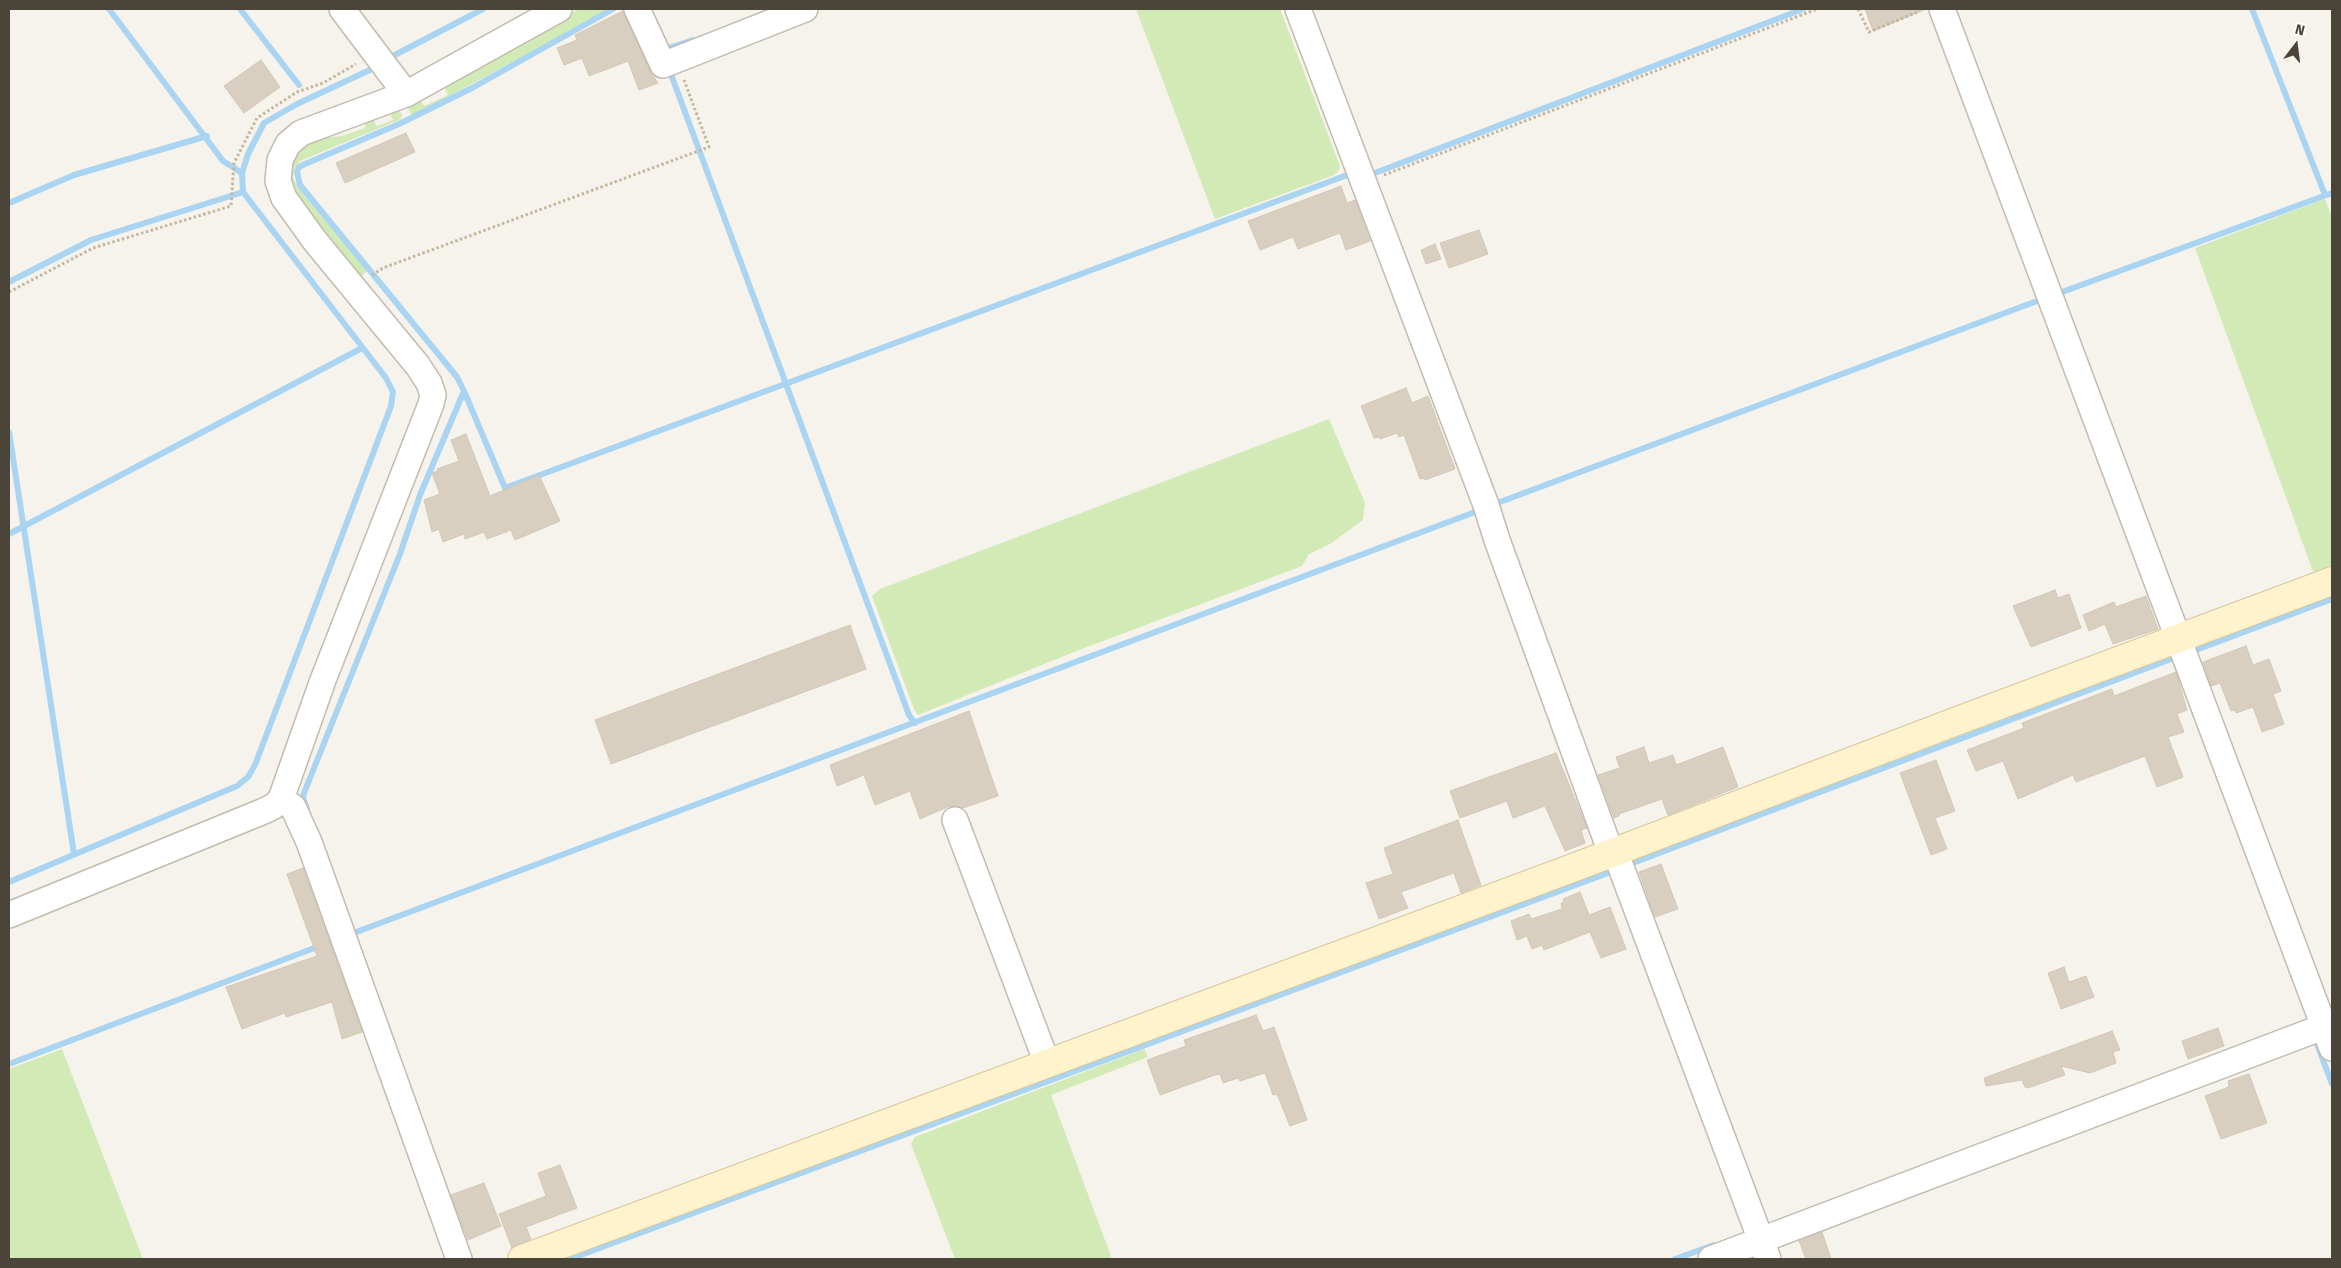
<!DOCTYPE html>
<html>
<head>
<meta charset="utf-8">
<style>
  body { margin:0 }
  #map { position:relative; width:2341px; height:1268px; overflow:hidden; background:#f6f3ec; font-family:"Fira Sans",sans-serif }
  canvas { display:block }
  .frame { position:absolute; inset:0; border:10px solid #4b4439; pointer-events:none }
  .north { position:absolute; left:2271px; top:20px; width:50px; height:50px; -webkit-text-stroke:4px #fff; paint-order:stroke; rotate:15deg; font-size:14px; font-weight:700; line-height:20px; text-align:center; color:#4b4439 }
  .north::after { content:''; display:block; margin:auto; width:18px; height:22px; background:#4b4439; clip-path:polygon(50% 0,100% 100%,50% 72%,0 100%) }
</style>
</head>
<body>
<div id="map">
<canvas width="2341" height="1268"></canvas>
<div class="frame"></div>
<div class="north">N</div>
</div>
<script>
const g = document.querySelector('canvas').getContext('2d');
g.lineJoin = 'round';
function fillPath(path, color) {
  g.fillStyle = color;
  g.fill(path, 'evenodd');
}
function shape(rows) {
  const path = new Path2D();
  for (const r of rows) {
    path.moveTo(r[0], r[1]);
    for (let i = 2; i < r.length; i += 2) path.lineTo(r[i], r[i + 1]);
  }
  return path;
}
function stroke(path, color, width, dash) {
  g.strokeStyle = color;
  g.lineWidth = width;
  g.lineCap = dash ? 'butt' : 'round';
  g.setLineDash(dash || []);
  g.stroke(path);
}
fillPath(shape([
  [579,9,611,9,416,114,411,114,406,103,409,100],
  [443,85,448,95,424,106,419,97],
  [1136,9,1280,9,1340,166,1339,170,1334,175,1215,219],
  [394,107,402,114,401,119,300,161,295,167,293,178,300,190,367,271,358,279,298,206,286,185,284,170,296,147,310,139,342,136,365,128,365,119],
  [389,111,393,120,377,126,373,118],
  [2325,199,2332,218,2332,568,2314,574,2195,248],
  [1329,419,1365,503,1363,520,1330,544,1309,554,1302,566,1074,652,918,715,914,709,872,596,880,589],
  [62,1049,143,1259,9,1259,9,1069],
  [1144,1049,1148,1057,1051,1095,1112,1259,955,1259,911,1144,915,1137]
]), '#d2eab5');
stroke(shape([
  [109,9,223,161,242,173],
  [240,9,299,85],
  [2252,9,2325,195],
  [663,50,693,40],
  [391,57,483,9],
  [669,69,909,715,915,723],
  [1367,176,1803,9],
  [9,203,74,175,207,136],
  [9,282,91,240,243,192],
  [2054,295,2332,193],
  [464,391,505,488,1350,174],
  [9,432,74,854],
  [1492,505,2045,298],
  [9,534,362,348],
  [2188,653,2332,599],
  [307,809,303,798,304,793,400,554,420,495,464,391,457,377,300,185,297,172,299,167,305,164,399,124,472,88,613,9],
  [1625,866,2179,656],
  [9,882,237,786,248,777,255,765,391,406,393,392,386,378,243,192,242,173,248,154,264,123,297,104,374,68],
  [351,934,1483,509],
  [2314,1036,2332,1084],
  [9,1064,338,939],
  [570,1259,1616,870],
  [1675,1259,1714,1245]
]), '#a9d4f2', 6);
const building = shape([
  [1865,9,1926,9,1873,31,1865,9],
  [623,11,650,71,658,83,639,90,628,61,589,76,582,58,564,65,557,48,577,40,575,35,623,11],
  [261,60,280,87,244,113,224,86,261,60],
  [406,133,415,152,345,183,336,163,406,133],
  [1341,186,1347,203,1355,200,1370,241,1346,250,1340,233,1298,249,1293,237,1260,250,1248,221,1341,186],
  [1479,230,1488,254,1449,268,1440,243,1479,230],
  [1435,244,1441,259,1426,264,1421,250,1435,244],
  [1406,388,1412,403,1428,396,1455,469,1425,480,1424,478,1420,479,1404,435,1399,437,1397,433,1380,439,1379,437,1374,438,1361,406,1406,388],
  [466,434,490,496,539,475,560,521,515,540,511,530,487,539,484,532,465,539,464,534,443,542,439,529,432,532,424,500,440,494,432,473,438,471,437,469,459,461,451,440,466,434],
  [2055,590,2058,598,2069,594,2081,628,2031,647,2013,606,2055,590],
  [2146,596,2158,629,2113,644,2105,624,2089,631,2083,615,2114,602,2116,607,2146,596],
  [850,625,866,669,611,764,595,720,850,625],
  [2246,646,2253,665,2269,659,2281,691,2273,694,2284,724,2262,732,2253,707,2236,713,2235,710,2231,711,2220,683,2211,686,2203,662,2246,646],
  [2176,672,2187,710,2177,714,2184,732,2168,737,2183,777,2157,787,2145,756,2076,782,2073,775,2018,799,2003,761,1976,771,1967,750,2024,728,2022,723,2112,689,2114,696,2176,672],
  [969,711,998,796,963,808,950,806,920,819,910,791,875,805,864,775,837,786,830,765,969,711],
  [1644,747,1649,763,1673,755,1676,765,1723,747,1738,787,1668,815,1662,799,1619,814,1619,816,1614,818,1598,775,1620,768,1616,757,1644,747],
  [1556,753,1587,828,1581,830,1585,843,1565,851,1545,806,1513,818,1507,801,1460,818,1450,791,1556,753],
  [1936,760,1955,811,1935,818,1947,849,1931,855,1900,773,1936,760],
  [1458,820,1481,885,1461,893,1454,873,1401,892,1408,908,1379,919,1366,883,1393,874,1384,848,1458,820],
  [1661,864,1678,909,1655,917,1639,872,1661,864],
  [303,868,362,1032,342,1039,332,1002,286,1017,285,1013,242,1029,226,987,317,956,287,874,303,868],
  [1580,892,1589,915,1610,907,1626,949,1601,958,1590,932,1544,950,1542,945,1532,949,1527,936,1517,940,1511,921,1529,914,1531,919,1562,909,1561,903,1564,902,1563,899,1580,892],
  [2064,967,2069,982,2086,976,2094,997,2061,1009,2048,973,2064,967],
  [1256,1015,1263,1031,1274,1027,1307,1120,1290,1126,1277,1094,1273,1095,1265,1073,1240,1081,1238,1078,1223,1083,1220,1074,1215,1075,1160,1095,1147,1060,1186,1046,1184,1040,1256,1015],
  [2218,1028,2224,1046,2188,1059,2182,1041,2218,1028],
  [2112,1031,2120,1050,2113,1052,2116,1063,2090,1073,2061,1066,2065,1075,2028,1088,2025,1087,2022,1080,1986,1086,1984,1078,2112,1031],
  [2249,1074,2267,1123,2221,1139,2205,1096,2229,1087,2228,1081,2249,1074],
  [560,1165,577,1208,526,1227,531,1239,512,1248,499,1214,546,1196,538,1173,560,1165],
  [484,1183,501,1226,468,1240,451,1195,484,1183],
  [1822,1232,1831,1259,1806,1259,1799,1241,1822,1232]
]);
fillPath(building, '#d8cfc1');
stroke(building, '#d3c7b4', 1);
const street = shape([
  [342,9,406,94],
  [637,9,663,65,805,9],
  [1298,9,1486,505,1497,540,1607,842,1619,862,1768,1259],
  [1942,9,2332,1048],
  [281,799,293,807,309,842,459,1259],
  [955,820,1047,1063],
  [9,915,264,811,274,806,281,799,323,680,431,404,433,395,429,383,418,366,315,241,284,198,278,181,280,160,288,144,301,133,406,94,559,9],
  [1711,1259,2315,1030,2332,1026]
]);
const secondary = shape([
  [522,1259,1578,866,1957,721,2332,581]
]);
stroke(street, '#c2bbae', 28);
stroke(secondary, '#d6c79b', 30);
stroke(shape([
  [1858,9,1869,32,1920,11],
  [1384,175,1817,9],
  [372,275,383,268,709,147,684,80],
  [9,292,93,248,231,206,234,163,257,118,297,92,323,83,356,64]
]), '#c4b79f', 3, [2.5, 2.5]);
stroke(street, '#fff', 25);
stroke(secondary, '#fff3cd', 28);
</script>
</body>
</html>
